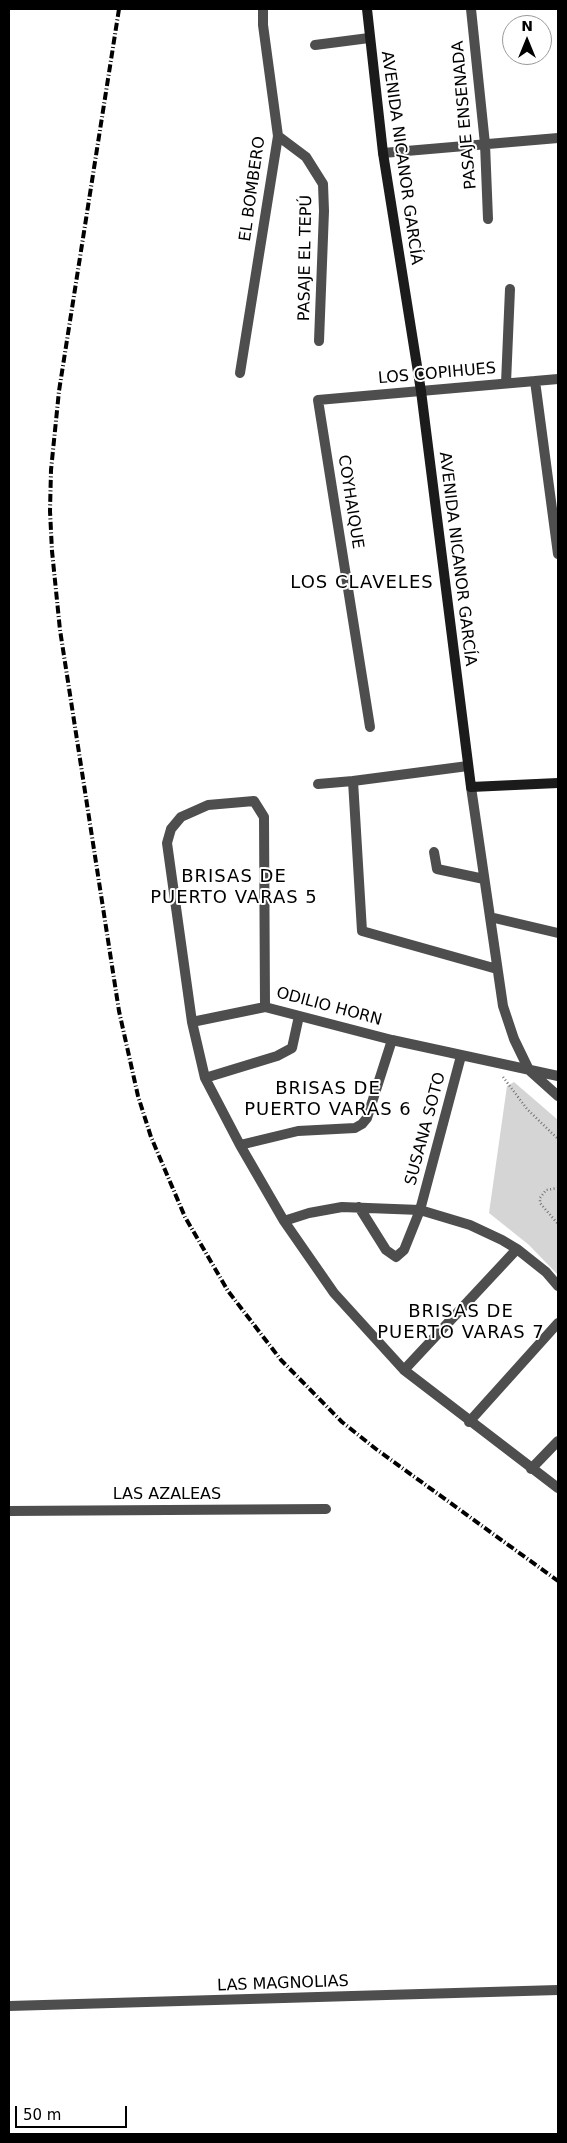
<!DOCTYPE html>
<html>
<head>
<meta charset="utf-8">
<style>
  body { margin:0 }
  #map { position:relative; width:567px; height:2143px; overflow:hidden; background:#fff; font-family:"DejaVu Sans",sans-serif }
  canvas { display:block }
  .frame { position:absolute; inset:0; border:10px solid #000; pointer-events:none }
  .north { position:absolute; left:502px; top:15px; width:50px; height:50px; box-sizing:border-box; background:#fff; border:1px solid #999; border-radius:50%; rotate:0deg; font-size:14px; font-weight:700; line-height:20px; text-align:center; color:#000 }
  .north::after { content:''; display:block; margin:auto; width:18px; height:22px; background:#000; clip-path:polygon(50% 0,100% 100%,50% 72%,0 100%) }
  .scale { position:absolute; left:15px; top:2106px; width:112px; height:22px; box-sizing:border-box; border:2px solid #000; border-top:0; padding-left:6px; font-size:15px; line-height:18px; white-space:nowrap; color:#000; -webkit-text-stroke:4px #fff; paint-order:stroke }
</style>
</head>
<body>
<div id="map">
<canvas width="567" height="2143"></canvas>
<div class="frame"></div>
<div class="north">N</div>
<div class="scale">50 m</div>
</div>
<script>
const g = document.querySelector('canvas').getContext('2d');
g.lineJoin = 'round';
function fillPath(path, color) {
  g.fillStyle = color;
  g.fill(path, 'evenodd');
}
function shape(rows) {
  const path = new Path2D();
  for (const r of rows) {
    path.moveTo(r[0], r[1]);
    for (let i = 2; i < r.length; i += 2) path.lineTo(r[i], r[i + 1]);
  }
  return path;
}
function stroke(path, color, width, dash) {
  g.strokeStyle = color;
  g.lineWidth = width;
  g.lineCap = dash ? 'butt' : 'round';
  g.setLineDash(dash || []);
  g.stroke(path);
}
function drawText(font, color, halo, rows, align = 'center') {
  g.font = font + ' "DejaVu Sans",sans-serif';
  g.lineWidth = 4;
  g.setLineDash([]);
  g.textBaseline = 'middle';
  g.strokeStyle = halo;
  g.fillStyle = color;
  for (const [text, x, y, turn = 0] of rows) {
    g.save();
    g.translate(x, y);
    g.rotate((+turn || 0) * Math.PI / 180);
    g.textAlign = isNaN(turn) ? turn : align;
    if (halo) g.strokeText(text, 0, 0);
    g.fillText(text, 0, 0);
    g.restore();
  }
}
fillPath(shape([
  [514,1082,558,1120,558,1275,529,1245,489,1213,507,1086]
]), '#d5d5d5');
stroke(shape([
  [503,1077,527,1109,558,1139],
  [558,1188,546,1190,540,1198,540,1203,558,1224]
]), '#707070', 2.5, [1, 2.5]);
stroke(shape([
  [471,9,485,144,488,219],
  [315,45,369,38],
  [278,136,306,157,323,184,324,211,319,341],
  [383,153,558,138],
  [240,373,278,136,263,25,263,9],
  [535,381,558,554],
  [506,383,510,289],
  [370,727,318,400,558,379],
  [468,766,353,781,362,931,497,969],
  [318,784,353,781],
  [471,787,503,1006,514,1039,529,1070,558,1096],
  [434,852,437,869,484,879],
  [490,917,558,933],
  [192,1022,265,1007],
  [558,1076,392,1040,265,1007,264,817,254,801,208,805,181,817,171,829,167,843,192,1022,205,1078,240,1145,284,1221,334,1293,404,1370,558,1488],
  [205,1078,277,1056,292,1048,299,1016],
  [240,1145,298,1131,355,1128,362,1124,367,1118,392,1040],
  [359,1207,386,1250,396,1257,404,1250,420,1210,461,1056],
  [284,1221,309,1213,342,1207,420,1210,470,1225,502,1240,517,1249,546,1272,558,1286],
  [404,1370,517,1249],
  [469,1422,558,1323],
  [531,1469,558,1441],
  [9,1511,326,1509],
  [9,2006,558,1990]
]), '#4e4e4e', 10);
stroke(shape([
  [367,9,383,153,421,391,471,787,558,783]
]), '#1b1b1b', 10);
stroke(shape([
  [119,9,59,391,51,470,50,511,52,551,60,630,119,1011,138,1096,151,1137,185,1217,228,1291,281,1360,342,1422,376,1449,558,1581]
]), '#000', 4, [8, 2.5, 1, 2.5]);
drawText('16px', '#000', '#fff', [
  ["PASAJE ENSENADA",465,115,-95],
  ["AVENIDA NICANOR GARCÍA",401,158,82],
  ["EL BOMBERO",253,189,-82],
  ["PASAJE EL TEPÚ",306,258,-89],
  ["LOS COPIHUES",437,374,-5],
  ["COYHAIQUE",350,502,81],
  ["AVENIDA NICANOR GARCÍA",457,559,83],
  ["ODILIO HORN",329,1007,15],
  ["SUSANA SOTO",426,1129,-75],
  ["LAS AZALEAS",167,1495],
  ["LAS MAGNOLIAS",283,1984,-2]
]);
g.letterSpacing = '1px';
drawText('18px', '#000', '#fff', [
  ["LOS CLAVELES",362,583],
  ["BRISAS DE",234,877],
  ["PUERTO VARAS 5",234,898],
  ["BRISAS DE",328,1089],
  ["PUERTO VARAS 6",328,1110],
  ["BRISAS DE",461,1312],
  ["PUERTO VARAS 7",461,1333]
]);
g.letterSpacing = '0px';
</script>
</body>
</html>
